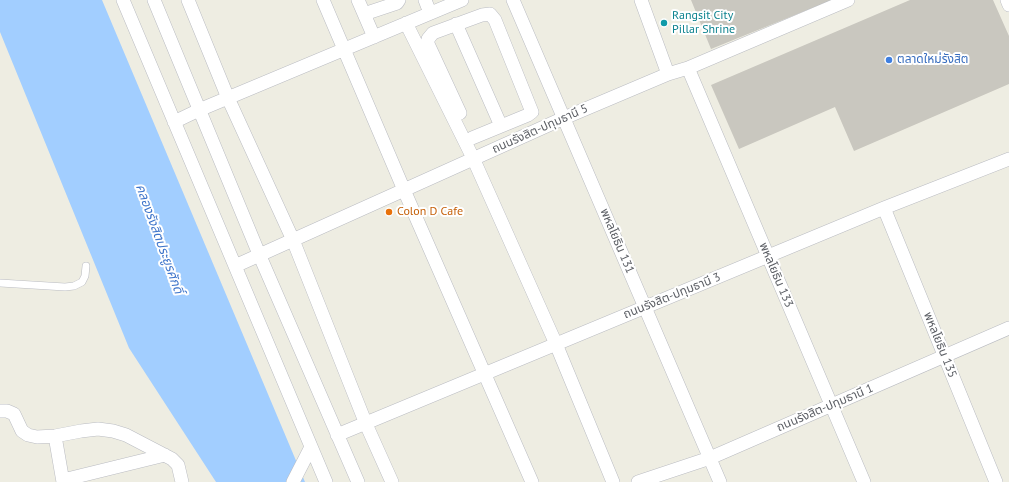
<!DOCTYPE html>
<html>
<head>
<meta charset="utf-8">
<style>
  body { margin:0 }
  canvas { display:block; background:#eeede2 }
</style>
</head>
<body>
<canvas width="1009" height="482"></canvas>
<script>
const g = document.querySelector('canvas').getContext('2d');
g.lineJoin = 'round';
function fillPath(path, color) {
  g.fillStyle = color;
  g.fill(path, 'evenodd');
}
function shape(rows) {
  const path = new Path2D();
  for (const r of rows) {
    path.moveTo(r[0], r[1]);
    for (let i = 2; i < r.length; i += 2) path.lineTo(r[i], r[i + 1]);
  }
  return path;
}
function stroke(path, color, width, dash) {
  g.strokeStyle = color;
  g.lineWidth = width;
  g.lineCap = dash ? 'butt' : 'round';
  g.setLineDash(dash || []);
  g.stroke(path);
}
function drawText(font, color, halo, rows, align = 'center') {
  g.font = font + ' "PT Sans","Noto Sans Thai",sans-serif';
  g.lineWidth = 4;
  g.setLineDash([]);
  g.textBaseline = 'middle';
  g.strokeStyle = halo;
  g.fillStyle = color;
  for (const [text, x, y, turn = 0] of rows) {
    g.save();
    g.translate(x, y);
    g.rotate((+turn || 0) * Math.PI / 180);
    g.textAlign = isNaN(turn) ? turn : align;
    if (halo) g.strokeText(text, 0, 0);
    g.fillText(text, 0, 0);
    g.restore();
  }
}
fillPath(shape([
  [0,0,102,0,305,482,216,482,129,348,0,32]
]), '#a2ceff');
fillPath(shape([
  [691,0,832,0,711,49],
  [910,0,993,0,1009,36,1009,84,854,151,835,107,739,149,711,85]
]), '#c9c7bf');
const service = shape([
  [0,283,65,287,74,286,82,282,85,276,86,266]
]);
const minor = shape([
  [123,0,326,482],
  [154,0,259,254,358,482],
  [188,0,228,98,293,240,366,424,392,482],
  [323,0,404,190,532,482],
  [358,0,374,37],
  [425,0,430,13],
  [513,0,720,482],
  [641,0,668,74],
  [1007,0,1009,5],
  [364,14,397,3,399,0],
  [406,23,473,158,556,344,613,482],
  [456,24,501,126],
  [688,68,864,482],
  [460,113,428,44,428,39,433,33,482,15,490,14,495,20,532,112,528,115,472,138],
  [174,122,199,110,462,0],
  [884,208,996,482],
  [235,266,564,118,668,74,688,68,848,0],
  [0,411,7,411,14,414,22,431,28,435,37,437,55,436,81,431,98,429,113,431,126,435,172,459,178,465,182,482],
  [337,435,884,208,1009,159],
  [55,436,63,482],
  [63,480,165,455],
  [293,482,311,447],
  [638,482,710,458,1009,328]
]);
stroke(service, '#babcc2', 8);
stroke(minor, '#babcc2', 14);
stroke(service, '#fff', 7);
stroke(minor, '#fff', 13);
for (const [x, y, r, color] of [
  [664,23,4,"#0f9aa8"],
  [889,60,4,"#3f7fe0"],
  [389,212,4,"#e8710a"]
]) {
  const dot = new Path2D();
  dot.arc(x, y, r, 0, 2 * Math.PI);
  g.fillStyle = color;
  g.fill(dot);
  stroke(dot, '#fff', 1.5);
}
drawText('12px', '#0d838f', '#fff', [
  ["Rangsit City",672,16],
  ["Pillar Shrine",672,30]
], 'left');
drawText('12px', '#366cbe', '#fff', [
  ["ตลาดใหม่รังสิต",897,60]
], 'left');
drawText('12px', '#5b5e64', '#fff', [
  ["ถนนรังสิต-ปทุมธานี 5",540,129,-24],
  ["พหลโยธิน 131",617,241,67],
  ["พหลโยธิน 133",776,275,67],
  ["ถนนรังสิต-ปทุมธานี 3",672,296,-22],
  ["พหลโยธิน 135",940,345,68],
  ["ถนนรังสิต-ปทุมธานี 1",825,408,-23]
]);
drawText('12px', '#c56008', '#fff', [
  ["Colon D Cafe",397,212]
], 'left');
drawText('italic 13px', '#3d74ca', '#fff', [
  ["คลองรังสิตประยูรศักดิ์",159,239,70]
]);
</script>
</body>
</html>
